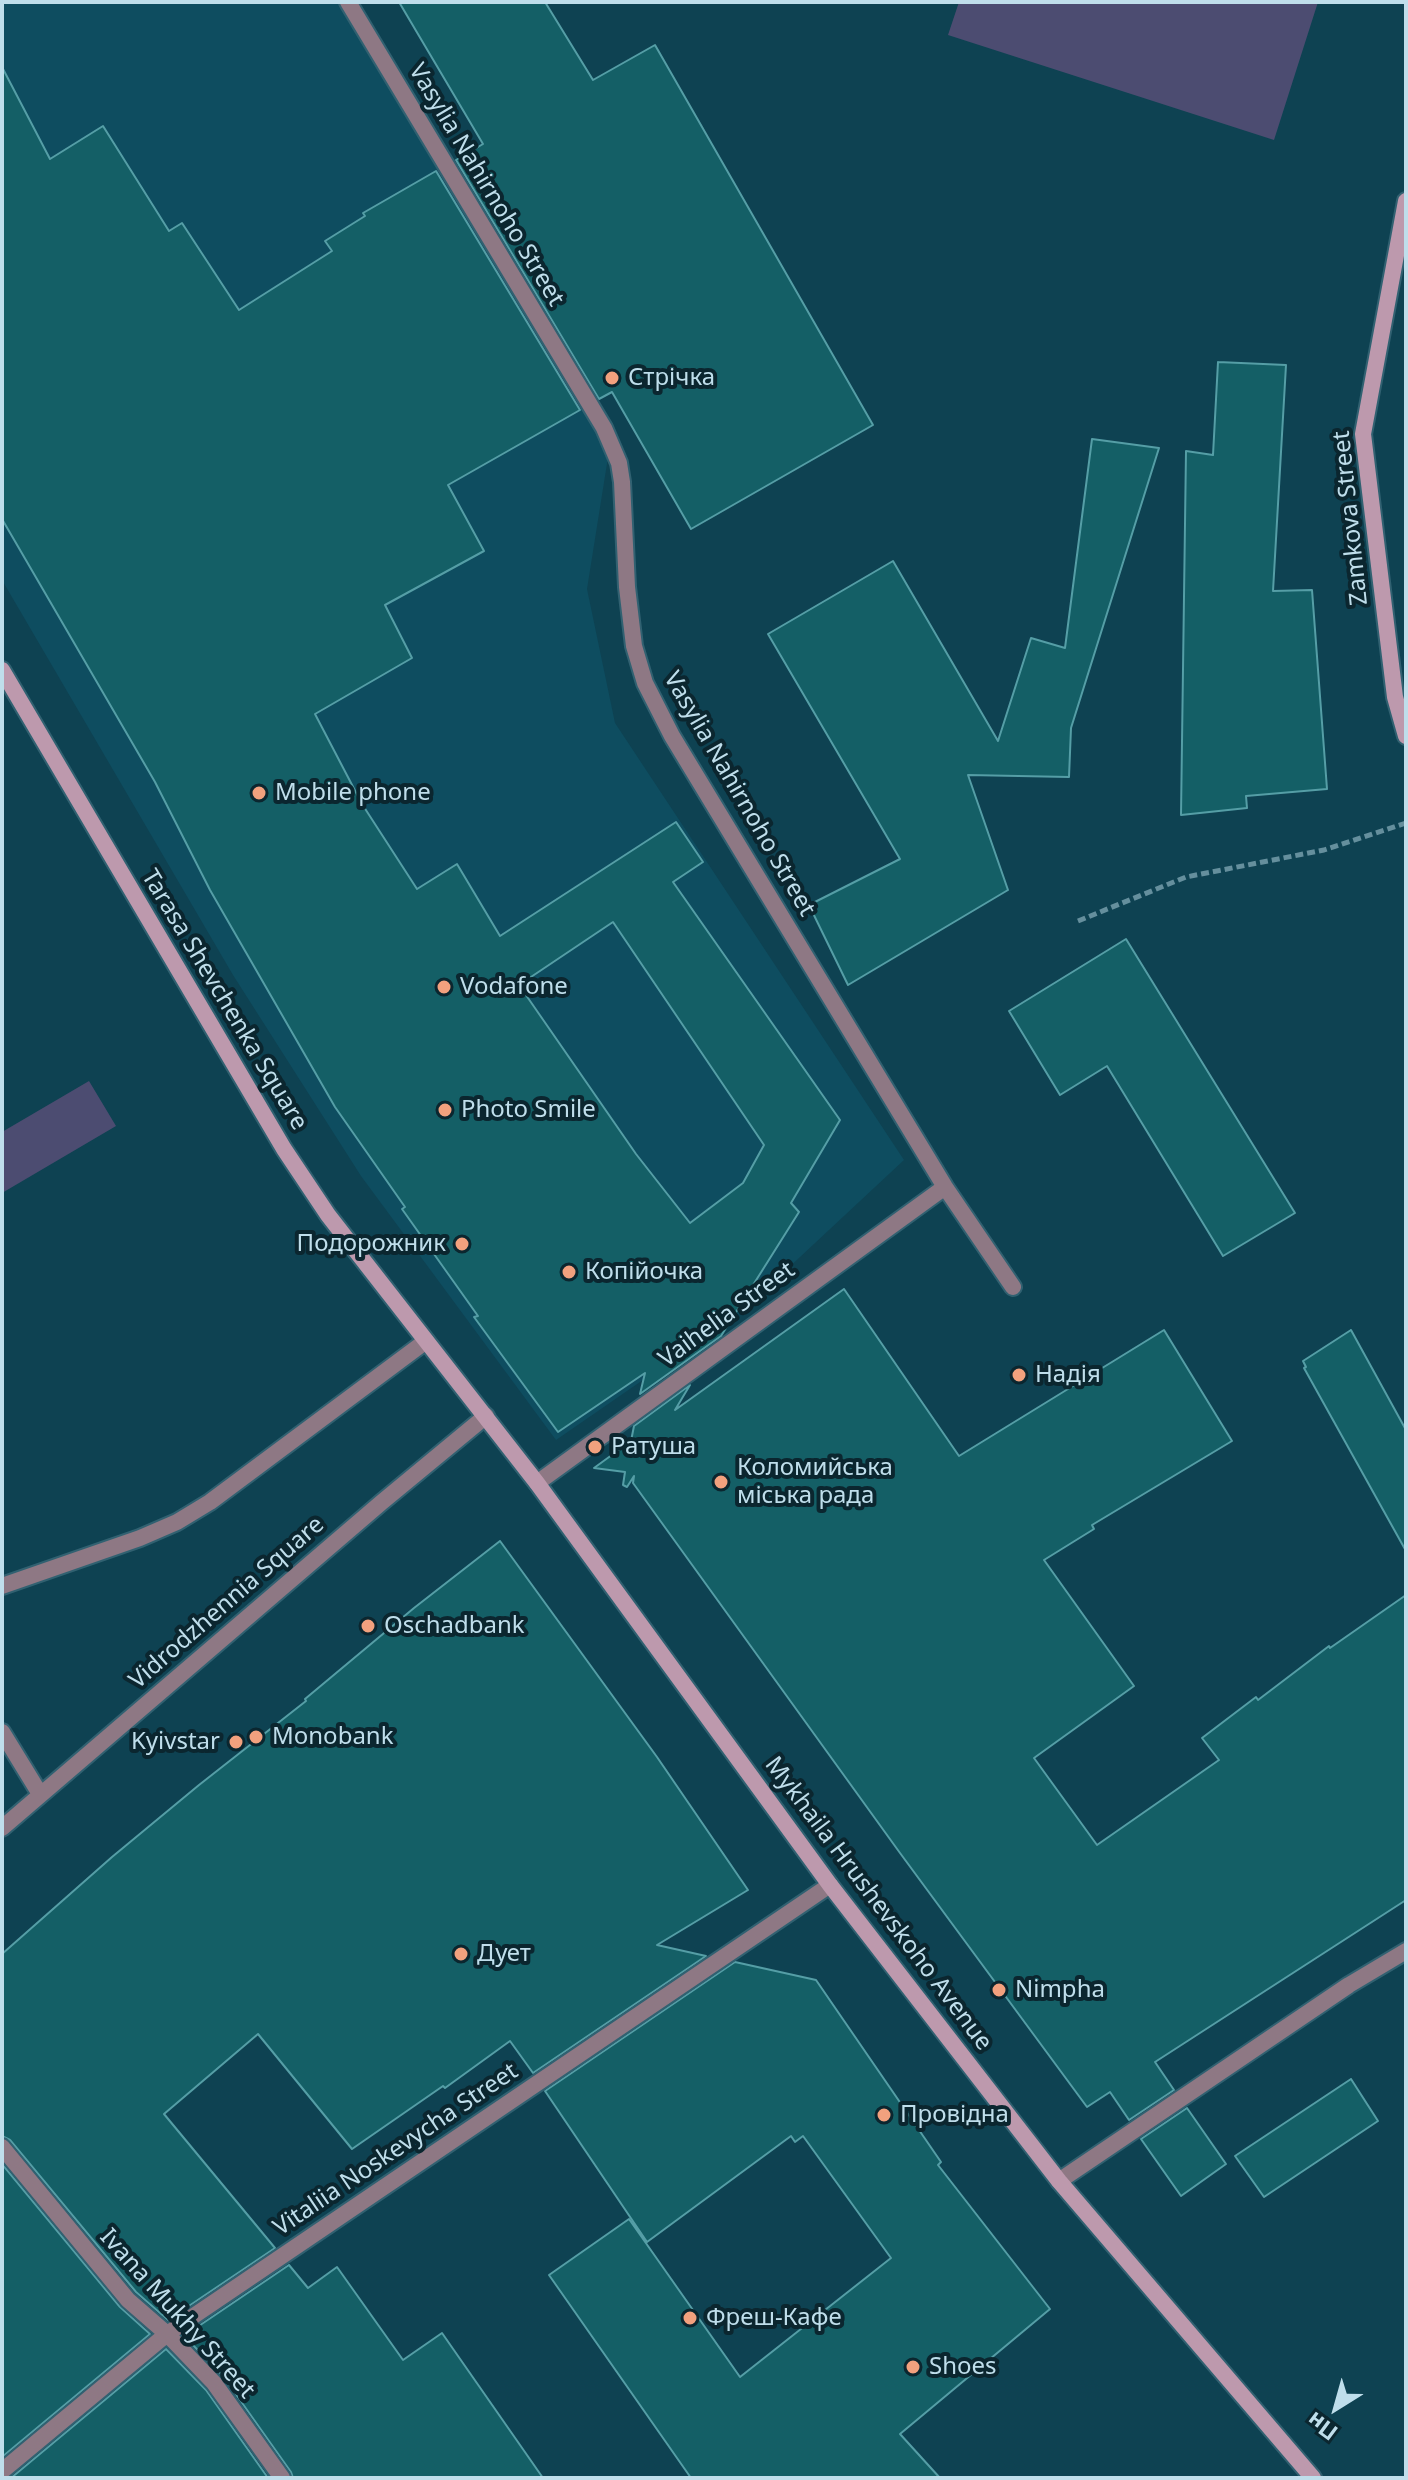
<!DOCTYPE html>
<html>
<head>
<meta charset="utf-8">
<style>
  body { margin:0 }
  #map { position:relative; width:1408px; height:2480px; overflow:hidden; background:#0e4252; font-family:"Noto Sans",sans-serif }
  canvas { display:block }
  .frame { position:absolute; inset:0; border:4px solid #bfdeeb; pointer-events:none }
  .north { position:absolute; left:1296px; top:2368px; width:80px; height:80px; -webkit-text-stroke:6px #0b262f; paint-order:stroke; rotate:217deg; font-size:22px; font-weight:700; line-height:32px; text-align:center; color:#bfdeeb }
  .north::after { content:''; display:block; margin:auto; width:28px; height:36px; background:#bfdeeb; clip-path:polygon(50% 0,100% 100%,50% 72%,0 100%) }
</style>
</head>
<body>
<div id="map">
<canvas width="1408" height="2480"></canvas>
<div class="frame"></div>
<div class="north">Пн</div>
</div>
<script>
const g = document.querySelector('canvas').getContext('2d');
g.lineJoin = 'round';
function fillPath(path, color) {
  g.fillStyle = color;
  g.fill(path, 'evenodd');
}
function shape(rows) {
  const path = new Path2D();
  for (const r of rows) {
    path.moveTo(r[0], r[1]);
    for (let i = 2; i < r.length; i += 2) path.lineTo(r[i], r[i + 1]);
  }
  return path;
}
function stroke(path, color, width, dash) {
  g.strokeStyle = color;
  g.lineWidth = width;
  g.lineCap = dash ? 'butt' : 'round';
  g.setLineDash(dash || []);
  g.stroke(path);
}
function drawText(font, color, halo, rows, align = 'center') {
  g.font = font + ' "Noto Sans",sans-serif';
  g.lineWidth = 8;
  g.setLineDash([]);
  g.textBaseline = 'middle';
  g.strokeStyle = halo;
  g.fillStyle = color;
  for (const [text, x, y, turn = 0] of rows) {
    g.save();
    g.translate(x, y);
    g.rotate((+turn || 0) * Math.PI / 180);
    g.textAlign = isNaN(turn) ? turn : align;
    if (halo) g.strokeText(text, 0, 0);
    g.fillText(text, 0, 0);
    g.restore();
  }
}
fillPath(shape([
  [2,2,340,2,609,451,587,589,615,723,904,1160,740,1313,556,1440,361,1176,233,975,2,580]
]), '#0e4d60');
fillPath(shape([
  [959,2,1318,2,1274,140,948,35],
  [89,1081,116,1126,2,1193,2,1132]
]), '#4c4c71');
const building = shape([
  [399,2,545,2,593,80,655,45,873,425,691,529,612,392,599,399,456,160,483,144,399,2],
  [2,67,50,159,103,126,169,231,182,223,239,310,332,251,325,241,365,216,363,213,436,171,580,410,448,485,484,551,385,605,412,658,315,714,362,804,417,889,457,864,500,936,676,822,703,862,673,882,840,1120,791,1203,799,1212,721,1336,640,1394,645,1373,558,1432,474,1317,478,1316,402,1209,405,1207,335,1107,210,890,155,782,2,519,2,67],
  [613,922,764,1145,743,1183,690,1223,636,1154,519,985,613,922],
  [1218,362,1286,365,1273,591,1312,590,1327,789,1246,796,1247,808,1181,815,1186,451,1213,455,1218,362],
  [1092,439,1159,448,1071,728,1069,777,968,775,1008,890,848,985,809,905,900,859,768,634,893,561,998,741,1031,638,1065,648,1092,439],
  [1126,939,1295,1213,1223,1256,1107,1066,1060,1095,1009,1011,1126,939],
  [844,1289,959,1456,1164,1330,1232,1441,1092,1525,1094,1529,1044,1560,1134,1686,1034,1758,1097,1845,1219,1760,1202,1738,1256,1697,1258,1700,1329,1646,1330,1648,1406,1595,1406,1900,1155,2062,1174,2090,1129,2120,1110,2092,1087,2107,900,1853,633,1483,634,1476,627,1487,623,1485,625,1472,594,1468,631,1441,634,1426,690,1385,675,1410,844,1289],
  [1351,1330,1406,1430,1406,1551,1304,1368,1306,1367,1303,1361,1351,1330],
  [500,1541,657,1757,748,1890,657,1945,706,1956,533,2073,510,2041,445,2088,443,2086,352,2149,258,2034,164,2114,275,2248,168,2320,136,2292,10,2140,2,2136,2,1954,112,1857,199,1785,306,1701,305,1699,414,1608,500,1541],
  [735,1962,816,1980,941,2162,938,2165,1050,2309,900,2434,940,2478,691,2478,549,2275,629,2219,740,2377,891,2258,803,2136,795,2142,791,2136,647,2242,545,2091,735,1962],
  [1351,2079,1378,2121,1264,2197,1235,2156,1351,2079],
  [1187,2108,1226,2164,1181,2196,1141,2139,1187,2108],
  [2,2164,120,2307,150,2334,2,2457,2,2164],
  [289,2265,308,2288,337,2267,403,2360,442,2333,543,2478,293,2478,291,2472,223,2376,184,2336,289,2265],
  [166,2349,206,2390,268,2478,11,2478,166,2349]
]);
fillPath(building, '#145f66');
stroke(building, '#559ea6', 2);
const street = shape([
  [348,2,604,428,619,463,622,482,627,587,634,646,645,683,672,736,945,1187,1013,1287],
  [537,1483,945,1187],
  [2,1586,140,1538,177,1522,210,1502,426,1341],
  [2,1732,40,1794],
  [2,1828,382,1502,486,1416],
  [2,2147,128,2300,167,2334,214,2383,282,2478],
  [1059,2181,1349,1985,1406,1951],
  [2,2471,167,2334,830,1885]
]);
const secondary = shape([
  [1406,201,1363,434,1395,697,1406,736],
  [2,670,284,1149,328,1215,537,1483,830,1885,1059,2181,1313,2478]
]);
stroke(street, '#316171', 20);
stroke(secondary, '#316171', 20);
stroke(shape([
  [1078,921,1186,877,1324,850,1406,823]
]), '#658f9d', 5, [8, 4]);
stroke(street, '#8e7884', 16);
stroke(secondary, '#bd99ad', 16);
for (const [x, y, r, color] of [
  [612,378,8,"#f2a17e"],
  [259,793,8,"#f2a17e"],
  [444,987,8,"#f2a17e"],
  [445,1110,8,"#f2a17e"],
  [462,1244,8,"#f2a17e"],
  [569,1272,8,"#f2a17e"],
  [1019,1375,8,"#f2a17e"],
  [595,1447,8,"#f2a17e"],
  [721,1482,8,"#f2a17e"],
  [368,1626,8,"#f2a17e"],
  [256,1737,8,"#f2a17e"],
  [236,1742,8,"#f2a17e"],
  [461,1954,8,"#f2a17e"],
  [999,1990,8,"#f2a17e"],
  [884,2115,8,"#f2a17e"],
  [690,2318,8,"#f2a17e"],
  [913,2367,8,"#f2a17e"]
]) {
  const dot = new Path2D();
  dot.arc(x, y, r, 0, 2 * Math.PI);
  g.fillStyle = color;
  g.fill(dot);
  stroke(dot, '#0b262f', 3);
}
drawText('24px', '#bfdeeb', '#0b262f', [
  ["Vasylia Nahirnoho Street",486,185,59],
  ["Zamkova Street",1351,518,-96],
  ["Vasylia Nahirnoho Street",739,794,60],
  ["Tarasa Shevchenka Square",224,1000,59],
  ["Vaihelia Street",727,1315,-36],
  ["Vidrodzhennia Square",227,1603,-41],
  ["Mykhaila Hrushevskoho Avenue",878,1904,53],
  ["Vitaliia Noskevycha Street",396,2150,-34],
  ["Ivana Mukhy Street",177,2314,48]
]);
drawText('24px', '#bfdeeb', '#0b262f', [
  ["Стрічка",628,378],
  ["Mobile phone",275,793],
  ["Vodafone",460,987],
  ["Photo Smile",461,1110],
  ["Подорожник",446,1244,"right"],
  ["Копійочка",585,1272],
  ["Надія",1035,1375],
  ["Ратуша",611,1447],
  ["Коломийська",737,1468],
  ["міська рада",737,1496],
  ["Oschadbank",384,1626],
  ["Monobank",272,1737],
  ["Kyivstar",220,1742,"right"],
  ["Дует",477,1954],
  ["Nimpha",1015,1990],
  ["Провідна",900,2115],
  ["Фреш-Кафе",706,2318],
  ["Shoes",929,2367]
], 'left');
</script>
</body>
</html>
